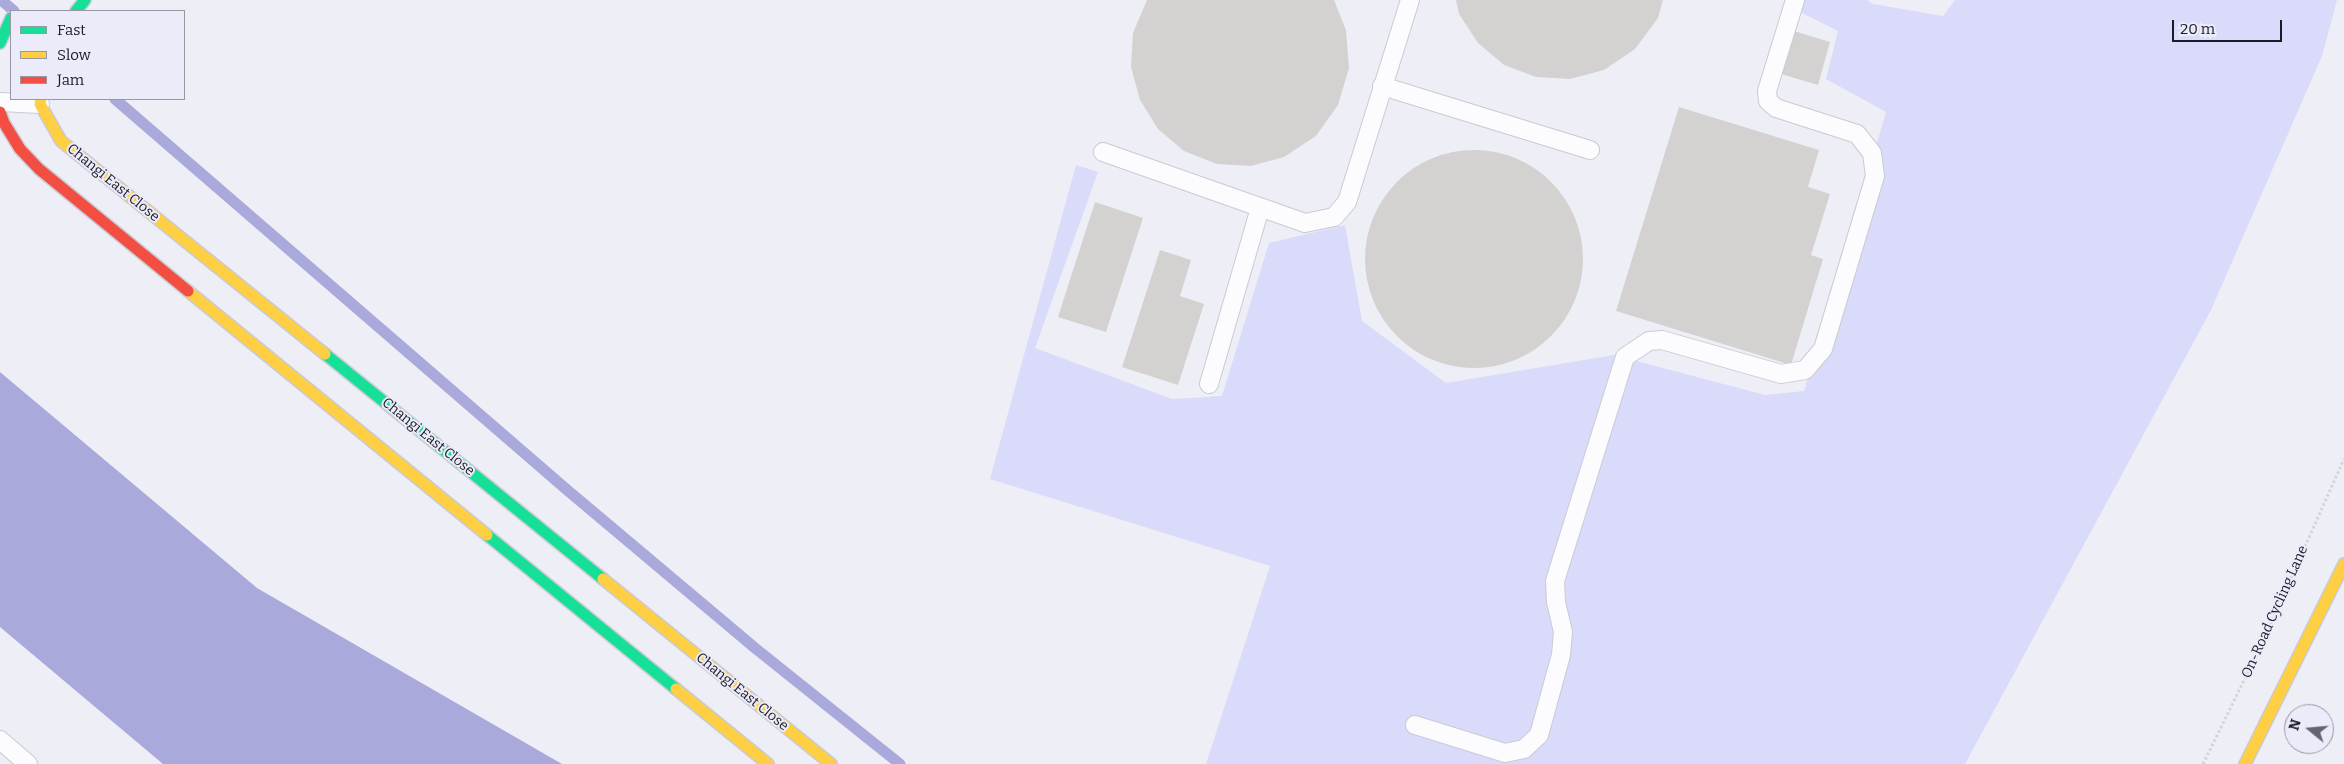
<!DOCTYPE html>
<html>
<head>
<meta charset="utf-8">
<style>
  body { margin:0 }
  #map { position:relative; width:2344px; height:764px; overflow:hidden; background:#eeeef6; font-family:Bitter,serif }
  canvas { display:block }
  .legend { position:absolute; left:10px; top:10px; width:175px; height:90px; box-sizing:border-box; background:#ebebf9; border:1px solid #9898a5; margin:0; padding:6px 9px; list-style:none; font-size:15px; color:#1b1b28 }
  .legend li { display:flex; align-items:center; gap:10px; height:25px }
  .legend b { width:25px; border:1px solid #9898a5 }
  .north { position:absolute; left:2284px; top:704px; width:50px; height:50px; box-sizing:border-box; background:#ebebf9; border:1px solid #9898a5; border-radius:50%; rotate:287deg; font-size:14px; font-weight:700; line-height:20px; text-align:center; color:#1b1b28 }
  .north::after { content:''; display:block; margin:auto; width:18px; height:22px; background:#656570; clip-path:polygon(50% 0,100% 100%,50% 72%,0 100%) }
  .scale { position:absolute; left:2172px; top:20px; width:110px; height:22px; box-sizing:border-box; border:2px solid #1b1b28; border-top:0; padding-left:6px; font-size:15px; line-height:18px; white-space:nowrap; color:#1b1b28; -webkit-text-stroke:4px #ebebf9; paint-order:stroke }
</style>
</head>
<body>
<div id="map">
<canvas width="2344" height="764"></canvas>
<ul class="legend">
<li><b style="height:6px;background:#16e098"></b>Fast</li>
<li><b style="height:6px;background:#ffcf43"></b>Slow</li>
<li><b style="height:6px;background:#f24e42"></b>Jam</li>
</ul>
<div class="north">N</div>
<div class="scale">20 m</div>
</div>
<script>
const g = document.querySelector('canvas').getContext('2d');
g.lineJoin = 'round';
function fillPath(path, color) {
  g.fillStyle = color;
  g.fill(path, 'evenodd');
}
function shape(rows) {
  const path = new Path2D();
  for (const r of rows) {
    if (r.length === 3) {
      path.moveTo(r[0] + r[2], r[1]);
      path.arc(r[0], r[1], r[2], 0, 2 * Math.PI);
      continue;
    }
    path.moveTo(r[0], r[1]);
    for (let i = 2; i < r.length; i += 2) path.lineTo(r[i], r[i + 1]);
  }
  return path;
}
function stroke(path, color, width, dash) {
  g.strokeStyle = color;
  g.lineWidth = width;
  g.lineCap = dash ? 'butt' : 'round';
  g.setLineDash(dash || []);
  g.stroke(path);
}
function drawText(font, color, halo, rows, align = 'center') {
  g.font = font + ' Bitter,serif';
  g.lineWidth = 4;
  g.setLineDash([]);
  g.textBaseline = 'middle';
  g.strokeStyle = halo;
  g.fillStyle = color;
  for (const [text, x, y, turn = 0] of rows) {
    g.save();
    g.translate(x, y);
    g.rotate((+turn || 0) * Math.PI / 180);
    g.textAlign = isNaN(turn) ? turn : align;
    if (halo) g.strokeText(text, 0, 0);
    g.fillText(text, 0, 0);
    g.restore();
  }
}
fillPath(shape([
  [1804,0,1867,0,1873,4,1943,16,1955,0,2337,0,2322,56,2211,310,1965,764,1206,764,1270,566,990,479,1076,165,1098,172,1035,348,1172,399,1222,396,1269,243,1345,225,1362,321,1446,383,1614,355,1765,395,1804,391,1886,112,1826,79,1838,31,1800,12]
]), '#dadbfa');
fillPath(shape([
  [0,372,257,588,562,764,163,764,0,627]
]), '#aaa9dc');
stroke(shape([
  [1,0,14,11],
  [115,99,566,489,755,648,900,764]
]), '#aaa9dc', 11);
fillPath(shape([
  [1147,0,1334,0,1346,30,1349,68,1338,105,1316,136,1284,157,1251,166,1217,164,1184,151,1158,129,1140,100,1131,67,1133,33],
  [1456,0,1663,0,1658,18,1635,49,1604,70,1570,79,1536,77,1504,65,1478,43,1459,14],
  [1794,31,1830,42,1818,85,1781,74],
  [1679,107,1819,150,1808,187,1830,194,1811,255,1823,259,1791,365,1616,311],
  [1474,259,109],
  [1095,202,1143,218,1106,332,1058,317],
  [1160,250,1191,260,1180,296,1204,304,1178,385,1122,367]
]), '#d4d2d0');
const lane = shape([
  [1382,86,1590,150],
  [0,102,40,104],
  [1103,152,1305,223,1334,217,1347,202,1410,0],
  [1209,384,1260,208],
  [1415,725,1505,753,1524,749,1539,735,1561,655,1563,632,1556,602,1555,581,1625,357,1649,341,1662,340,1781,374,1805,370,1823,349,1875,176,1872,153,1857,134,1776,108,1768,101,1767,91,1795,0],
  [0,740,28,764]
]);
const fast = shape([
  [76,11,85,0],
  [0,43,11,18],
  [325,354,603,579],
  [487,535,676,689]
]);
const slow = shape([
  [41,99,40,104,61,141,325,354],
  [188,291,487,535],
  [603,579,831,764],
  [676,689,768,764],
  [2245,764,2344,564]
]);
const jam = shape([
  [0,112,4,123,20,149,39,169,188,291]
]);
stroke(lane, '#cacad4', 20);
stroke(fast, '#cacad4', 14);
stroke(slow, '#cacad4', 14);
stroke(jam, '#cacad4', 14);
stroke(shape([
  [2203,764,2258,652,2344,459]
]), '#d4d4d7', 3, [2.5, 2.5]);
stroke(lane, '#fcfcfe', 18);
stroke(fast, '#16e098', 11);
stroke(slow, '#ffcf43', 11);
stroke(jam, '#f24e42', 11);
drawText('14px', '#1b1b28', '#ebebf9', [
  ["Changi East Close",113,183,39],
  ["Changi East Close",428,437,39],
  ["On-Road Cycling Lane",2275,612,-66],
  ["Changi East Close",742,692,39]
]);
</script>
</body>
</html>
